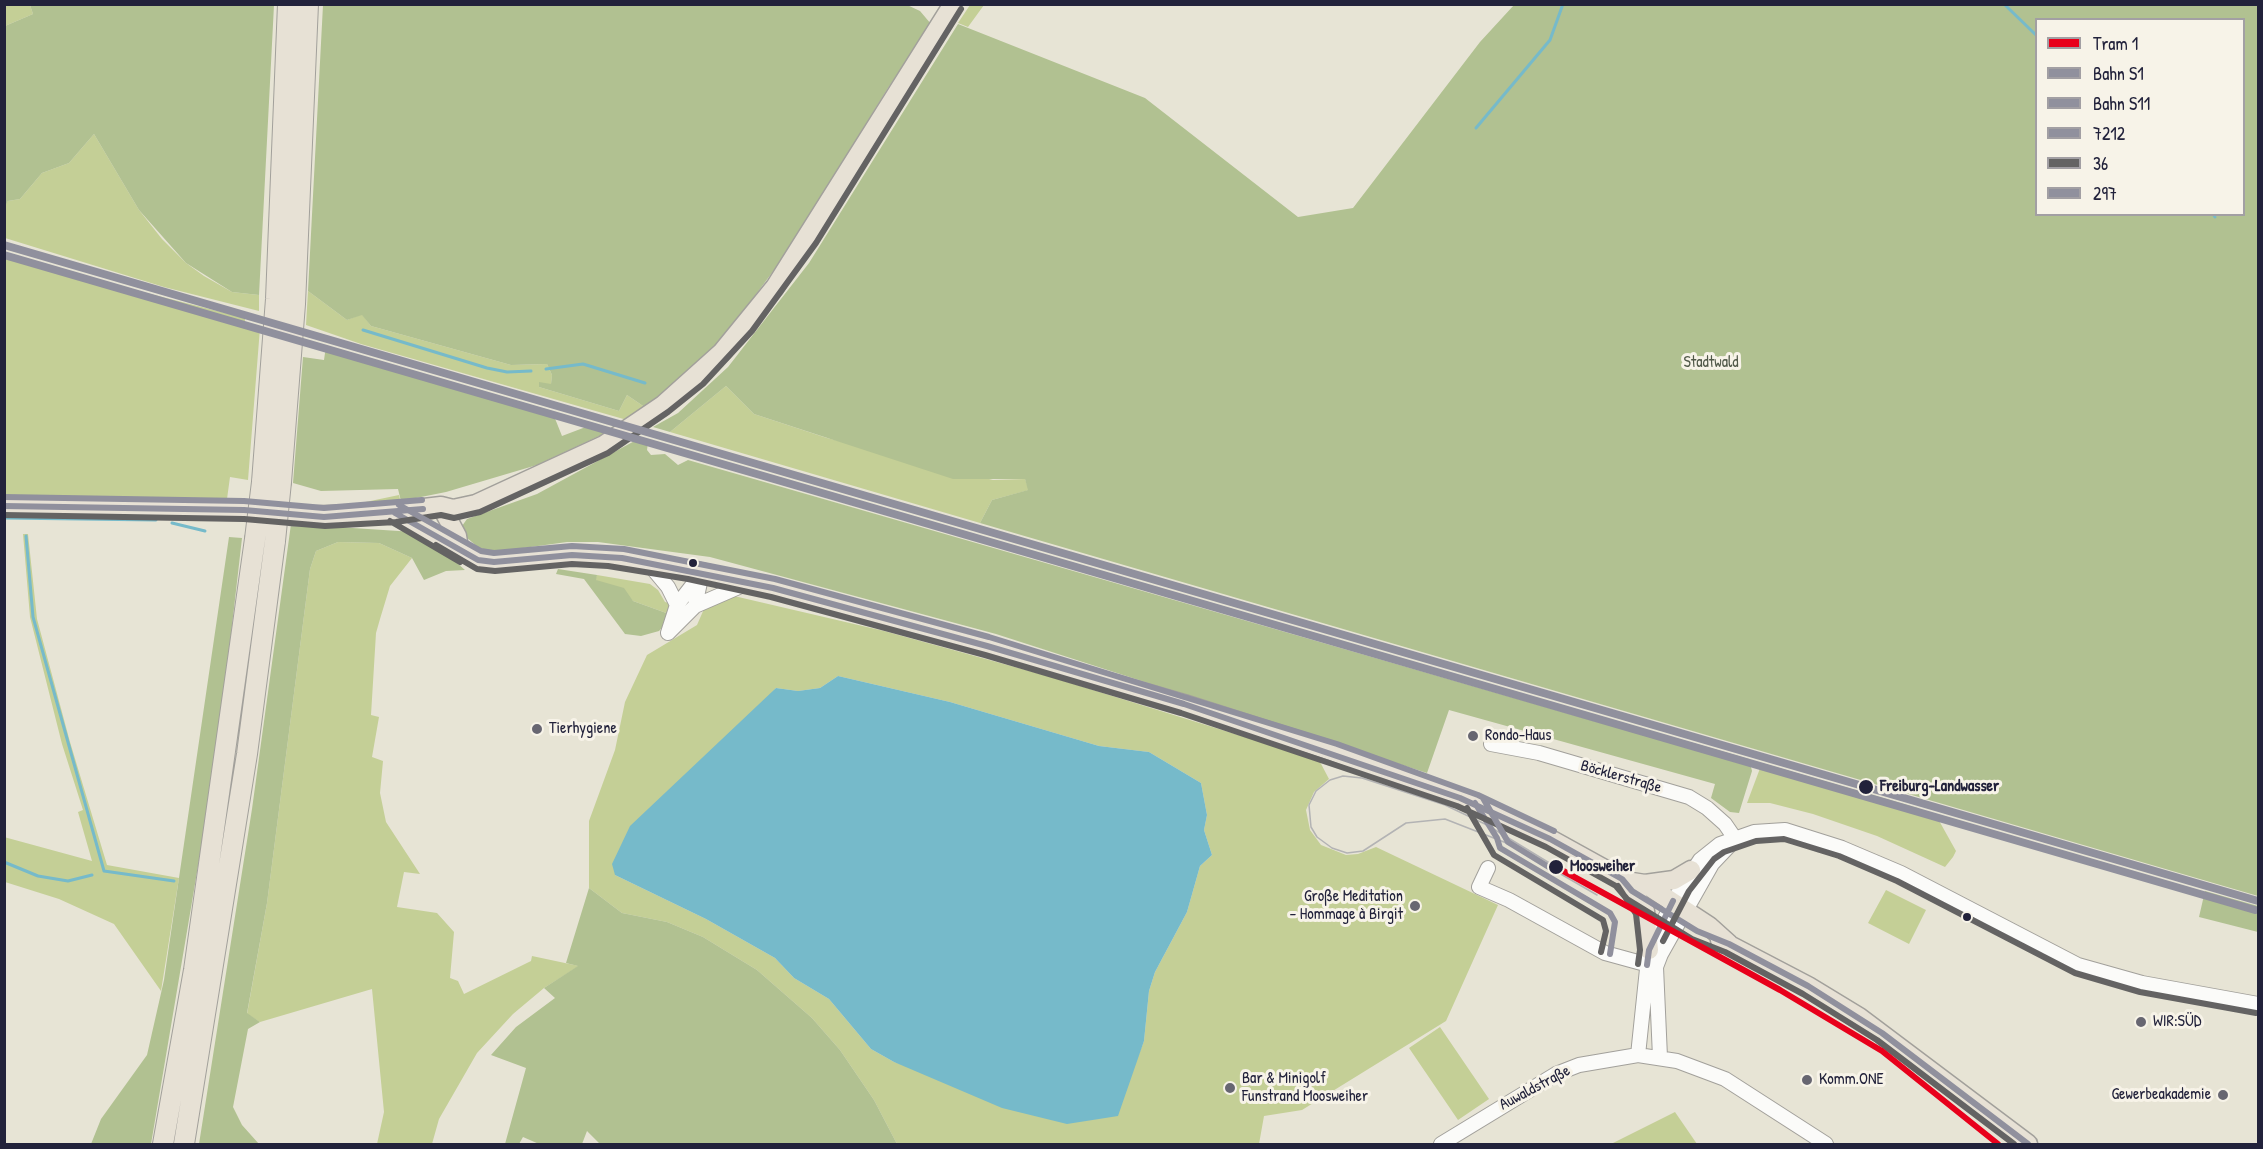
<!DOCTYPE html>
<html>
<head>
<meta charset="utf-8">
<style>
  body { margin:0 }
  #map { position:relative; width:2263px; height:1149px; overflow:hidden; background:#e7e4d5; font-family:"Patrick Hand",sans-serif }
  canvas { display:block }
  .frame { position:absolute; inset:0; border:6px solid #22223b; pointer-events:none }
  .legend { position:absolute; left:2035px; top:18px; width:210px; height:198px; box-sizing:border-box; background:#f7f3e8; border:2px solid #a29fa3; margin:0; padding:8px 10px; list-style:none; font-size:18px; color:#22223b }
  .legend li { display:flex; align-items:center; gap:12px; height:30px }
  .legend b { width:30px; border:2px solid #a29fa3 }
</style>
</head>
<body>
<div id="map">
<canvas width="2263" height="1149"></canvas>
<div class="frame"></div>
<ul class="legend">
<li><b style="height:8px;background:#e8001b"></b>Tram 1</li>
<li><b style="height:8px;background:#90909d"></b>Bahn S1</li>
<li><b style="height:8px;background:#90909d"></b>Bahn S11</li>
<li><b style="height:8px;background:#90909d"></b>7212</li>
<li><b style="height:8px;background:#646363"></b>36</li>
<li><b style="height:8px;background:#90909d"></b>297</li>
</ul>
</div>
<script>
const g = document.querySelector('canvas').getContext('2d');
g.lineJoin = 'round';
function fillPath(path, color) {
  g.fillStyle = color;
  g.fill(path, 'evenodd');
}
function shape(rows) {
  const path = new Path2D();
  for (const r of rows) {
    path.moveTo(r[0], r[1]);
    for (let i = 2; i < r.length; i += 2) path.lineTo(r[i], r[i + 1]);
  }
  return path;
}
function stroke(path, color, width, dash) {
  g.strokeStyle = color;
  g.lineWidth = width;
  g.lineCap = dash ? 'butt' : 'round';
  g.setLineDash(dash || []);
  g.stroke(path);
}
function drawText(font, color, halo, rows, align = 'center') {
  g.font = font + ' "Patrick Hand",sans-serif';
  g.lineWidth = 6;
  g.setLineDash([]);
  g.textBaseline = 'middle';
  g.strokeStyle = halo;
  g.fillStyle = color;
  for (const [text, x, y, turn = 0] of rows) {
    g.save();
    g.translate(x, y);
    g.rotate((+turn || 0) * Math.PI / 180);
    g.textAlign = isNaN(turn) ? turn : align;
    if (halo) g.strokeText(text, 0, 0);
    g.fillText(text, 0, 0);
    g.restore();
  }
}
fillPath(shape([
  [5,5,30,5,33,14,5,26],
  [970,5,984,5,968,27,958,23],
  [94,134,139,210,162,239,186,263,204,276,232,292,259,295,259,311,164,287,5,238,4,206,8,201,20,199,42,173,69,163],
  [5,257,245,318,245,324,260,328,248,480,230,477,227,499,5,497],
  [308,291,347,320,362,314,371,326,511,365,547,364,552,375,551,385,539,387,619,411,627,395,646,408,627,420,361,344,306,325],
  [726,386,754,414,827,438,993,480,1025,479,1029,490,992,500,980,523,670,432],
  [399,495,401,504,375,508,307,507,356,504],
  [23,534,28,534,37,619,70,742,107,865,179,878,161,991,114,924,59,899,5,882,4,837,92,861,78,812,83,810,62,744,30,617],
  [338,542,379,543,412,558,390,586,380,619,376,633,371,715,379,717,372,757,383,761,380,793,386,822,420,874,404,872,397,907,437,913,454,932,450,978,458,981,464,994,531,961,532,956,579,966,544,988,513,1014,477,1053,439,1119,432,1144,377,1144,384,1112,372,989,260,1022,247,1014,267,903,310,569,316,551],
  [597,575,650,584,658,590,665,602,669,603,669,614,633,601,595,580],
  [734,596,884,631,1051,677,1319,760,1329,779,1314,792,1306,810,1310,830,1321,845,1346,855,1358,854,1376,847,1498,905,1446,1021,1302,1110,1264,1116,1259,1144,897,1144,874,1100,840,1050,812,1018,757,970,703,937,667,922,622,913,589,888,589,821,615,750,625,702,647,655,697,625,704,609],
  [838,676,950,702,1099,746,1149,752,1201,783,1207,815,1204,830,1212,855,1200,866,1187,912,1155,972,1149,991,1144,1041,1131,1074,912,1067,894,1062,871,1049,829,999,794,978,775,958,706,919,615,875,776,688,798,691,820,688],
  [1762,763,1918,808,1921,813,1937,817,1956,851,1953,857,1945,867,1877,836,1813,814,1770,803,1747,803],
  [1886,890,1926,910,1909,944,1868,923],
  [1440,1027,1489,1099,1458,1120,1409,1048],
  [1675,1112,1697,1144,1611,1144]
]), '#c4cf96');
fillPath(shape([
  [905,4,920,11,931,24,888,88,788,251,723,339,646,408,627,395,619,411,539,387,539,382,551,384,552,375,547,364,511,365,371,326,362,315,347,320,308,291,323,5],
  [30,5,274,5,259,295,232,292,186,263,139,210,94,134,69,163,42,173,20,199,8,201,5,206,5,26,33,14],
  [1514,5,2258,5,2258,896,980,523,992,500,1028,490,1025,479,953,479,754,414,726,386,670,432,653,427,678,413,728,367,809,263,958,24,1145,98,1298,217,1353,208,1480,42],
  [2036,20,2244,20,2244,214,2036,214],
  [326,346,552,411,562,436,591,425,610,431,537,465,446,492,401,501,398,489,321,491,293,483,303,357,324,360],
  [640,438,648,442,647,450,651,455,665,454,678,465,688,460,1719,757,1672,737,1749,759,1752,771,1739,813,1730,812,1711,798,1715,784,1449,710,1427,773,996,634,710,557,598,542,567,542,494,552,480,549,465,536,462,526,467,519,537,494],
  [291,524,414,532,430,539,465,570,446,571,424,580,412,558,379,543,338,542,316,551,310,569,267,903,247,1013,260,1022,248,1029,233,1107,242,1125,259,1144,199,1144,252,809],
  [229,537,242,538,218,748,151,1144,91,1144,101,1119,147,1055,164,980],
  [558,569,597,575,596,580,624,588,633,601,669,614,666,623,659,631,641,636,625,634,584,579,556,574],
  [589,888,622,913,667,922,703,937,757,970,812,1018,840,1050,874,1100,897,1144,600,1144,587,1131,582,1144,539,1144,523,1137,519,1144,505,1144,526,1068,491,1055,516,1027,555,998,544,988,578,966,566,963],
  [2205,891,2258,906,2258,932,2199,917]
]), '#b1c191');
fillPath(shape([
  [838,676,950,702,1099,746,1149,752,1201,783,1207,815,1204,830,1212,855,1200,866,1187,912,1155,972,1149,991,1144,1041,1118,1116,1067,1124,1002,1108,894,1062,871,1049,829,999,794,978,775,958,706,919,615,875,612,864,630,826,776,688,798,691,820,688]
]), '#76baca');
stroke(shape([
  [2004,4,2036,35],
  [1476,128,1550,40,1563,4],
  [2213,214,2215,217],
  [363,330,487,368,507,372,531,371],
  [546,369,583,364,645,383],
  [4,518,156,520],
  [172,523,205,531],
  [26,536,33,617,104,871,174,881],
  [4,862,38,876,68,881,92,875]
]), '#76baca', 3);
const minor = shape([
  [648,563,668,587,677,605],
  [695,606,748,583],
  [668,633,695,606,702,573],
  [668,633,677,605,702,573],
  [1491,744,1539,753,1689,797,1707,808,1725,824,1736,840],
  [1488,868,1479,887,1509,900,1605,953,1656,967],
  [1673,901,1700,860,1720,844,1754,832,1785,830,1842,848,1901,873,2078,965,2142,983,2258,1004],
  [1686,910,1712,864,1730,845],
  [1638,1055,1649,950,1668,912],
  [1660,1057,1656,967,1661,954,1680,920],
  [1441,1144,1556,1074,1579,1065,1638,1055,1677,1061,1725,1079,1826,1144]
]);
const major = shape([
  [4,506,244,510],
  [441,506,457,536,459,548],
  [395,513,478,560,494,562,580,555,622,558,690,570,773,588,942,634,1184,704,1334,752,1492,811,1550,839,1626,881,1645,884,1709,926,1729,944],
  [292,516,373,514,441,506,453,509,476,504,604,445,663,405,722,352,775,287,953,4],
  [1626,881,1645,911,1649,950],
  [1645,884,1674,880,1691,870],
  [1720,940,1808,986,1859,1017,2028,1144]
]);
const highway = shape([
  [262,482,276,299,288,4],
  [281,482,295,304,308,4],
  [163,1144,194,970,255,539],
  [184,1144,247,754,275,541]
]);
stroke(minor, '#a2a09b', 16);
stroke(major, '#a2a09b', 21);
stroke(highway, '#a2a09b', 22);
stroke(minor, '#fbfbf9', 14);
stroke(major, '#e7e1d5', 18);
stroke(highway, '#e7e1d5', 20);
stroke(shape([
  [1556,867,1487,825,1445,805,1362,778,1343,776,1330,780,1316,791,1309,805,1311,827,1317,837,1332,848,1347,853,1363,851,1406,823,1445,819,1509,844,1597,895]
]), '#b3b3b4', 1.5);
const highwayBridge = shape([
  [255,539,262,482],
  [275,541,281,482]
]);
stroke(highwayBridge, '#a2a09b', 22, []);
stroke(highwayBridge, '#e7e1d5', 20);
stroke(shape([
  [4,506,244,510,324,517,423,509],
  [395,513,478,560,494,562,572,555,622,558,773,588,987,646,1184,704,1460,798,1550,839,1622,879,1632,891,1697,931,1729,944,1808,986,1882,1033,2028,1144],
  [1475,803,1497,838,1500,848,1610,913,1615,922,1610,954],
  [1647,965,1649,950,1673,901]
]), '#90909d', 6);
stroke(shape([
  [4,515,244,519,325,526,396,522,441,515,454,518,480,512,608,453,668,412,703,384,752,331,816,243,961,9],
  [390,521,460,562],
  [436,545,477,569,495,571,572,564,608,566,688,579,771,597,985,655,1181,713,1457,806,1546,847,1616,886,1627,899,1692,939,1725,952,1803,994,1877,1040,2014,1144],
  [1467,808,1494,855,1603,920,1606,931,1601,952],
  [1618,886,1636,914,1640,950,1638,964],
  [1663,941,1689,891,1714,859,1724,852,1756,841,1784,839,1839,856,1897,881,2075,973,2140,992,2256,1013]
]), '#646363', 6);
stroke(shape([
  [4,497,244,501,324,508,422,500],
  [399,505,481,551,494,553,572,546,624,549,775,579,989,637,1337,744,1478,795,1554,831],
  [1483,798,1508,842,1552,869]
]), '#90909d', 6);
stroke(shape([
  [4,245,2258,901]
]), '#90909d', 8);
stroke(shape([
  [4,255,2255,910]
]), '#90909d', 8);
stroke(shape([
  [1556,867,1780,990,1882,1051,1998,1144]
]), '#e8001b', 6);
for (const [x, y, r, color] of [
  [693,563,5,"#22223b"],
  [537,729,6,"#676671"],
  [1473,736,6,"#676671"],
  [1866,787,8,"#22223b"],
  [1556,867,8,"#22223b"],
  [1415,906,6,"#676671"],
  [1967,917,5,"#22223b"],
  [2141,1022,6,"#676671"],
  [1807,1080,6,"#676671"],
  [1230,1088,6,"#676671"],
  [2223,1095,6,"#676671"]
]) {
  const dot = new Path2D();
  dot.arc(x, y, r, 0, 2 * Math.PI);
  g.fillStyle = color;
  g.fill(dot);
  stroke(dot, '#f7f3e8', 2);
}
drawText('16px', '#515949', '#f7f3e8', [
  ["Stadtwald",1711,363]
]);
drawText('16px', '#22223b', '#f7f3e8', [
  ["Tierhygiene",549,729],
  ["Rondo-Haus",1485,736],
  ["Große Meditation",1403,897,"right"],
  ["– Hommage à Birgit",1403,915,"right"],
  ["WIR:SÜD",2153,1022],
  ["Bar & Minigolf",1242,1079],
  ["Funstrand Moosweiher",1242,1097],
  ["Komm.ONE",1819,1080],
  ["Gewerbeakademie",2211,1095,"right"]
], 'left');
drawText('16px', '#22223b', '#f7f3e8', [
  ["Böcklerstraße",1621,777,16],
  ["Auwaldstraße",1535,1088,-28]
]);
drawText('bold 16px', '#22223b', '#f7f3e8', [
  ["Freiburg-Landwasser",1880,787],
  ["Moosweiher",1570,867]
], 'left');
</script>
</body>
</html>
